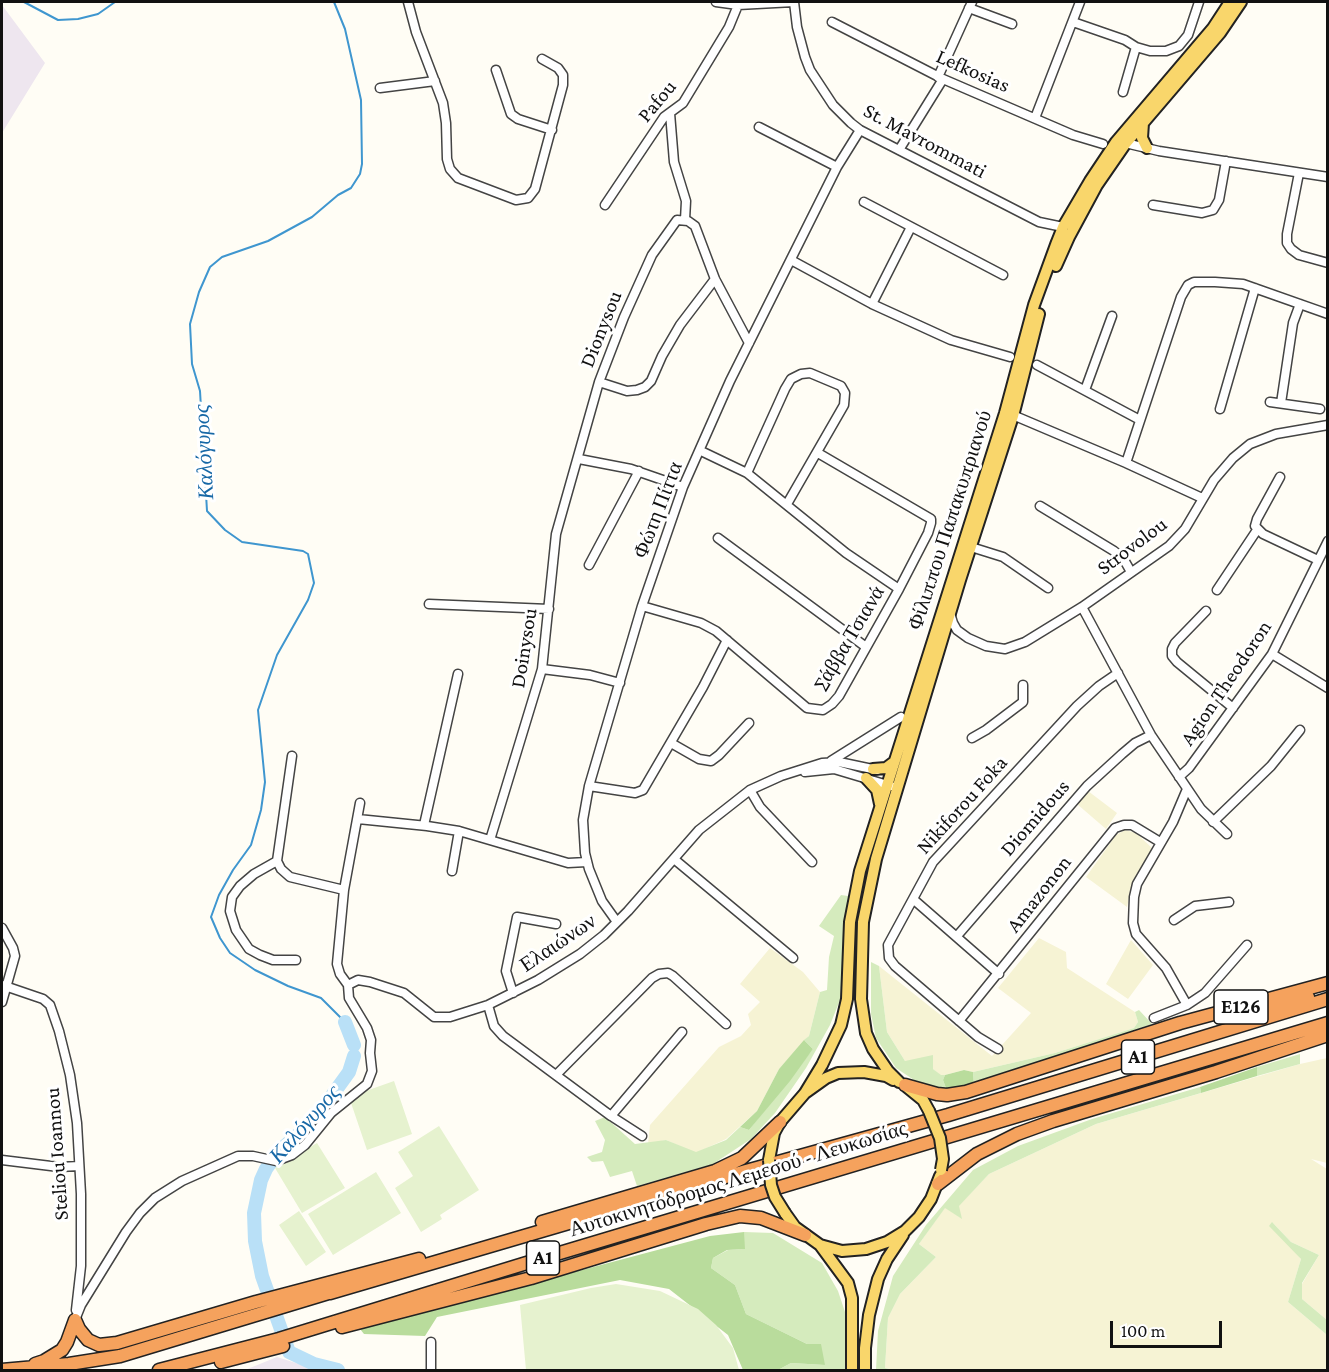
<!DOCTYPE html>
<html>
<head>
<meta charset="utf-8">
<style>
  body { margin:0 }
  #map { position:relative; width:1329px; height:1372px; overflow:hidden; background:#fffdf5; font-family:"Crimson Pro",serif }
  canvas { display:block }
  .frame { position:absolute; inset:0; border:3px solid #111; pointer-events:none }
  .scale { position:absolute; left:1110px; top:1321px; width:112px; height:27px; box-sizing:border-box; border:3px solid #111; border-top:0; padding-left:8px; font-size:18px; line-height:21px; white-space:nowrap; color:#111; -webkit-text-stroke:4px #fff; paint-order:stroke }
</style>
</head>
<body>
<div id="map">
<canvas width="1329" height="1372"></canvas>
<div class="frame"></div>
<div class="scale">100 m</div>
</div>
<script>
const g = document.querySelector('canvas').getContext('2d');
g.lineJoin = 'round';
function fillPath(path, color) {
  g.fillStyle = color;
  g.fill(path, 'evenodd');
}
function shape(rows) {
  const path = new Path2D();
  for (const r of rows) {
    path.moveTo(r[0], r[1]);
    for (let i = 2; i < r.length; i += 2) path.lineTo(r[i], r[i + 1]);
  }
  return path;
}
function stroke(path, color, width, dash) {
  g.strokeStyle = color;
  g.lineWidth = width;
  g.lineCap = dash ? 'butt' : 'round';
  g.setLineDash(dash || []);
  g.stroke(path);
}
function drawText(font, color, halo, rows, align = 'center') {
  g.font = font + ' "Crimson Pro",serif';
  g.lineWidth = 6;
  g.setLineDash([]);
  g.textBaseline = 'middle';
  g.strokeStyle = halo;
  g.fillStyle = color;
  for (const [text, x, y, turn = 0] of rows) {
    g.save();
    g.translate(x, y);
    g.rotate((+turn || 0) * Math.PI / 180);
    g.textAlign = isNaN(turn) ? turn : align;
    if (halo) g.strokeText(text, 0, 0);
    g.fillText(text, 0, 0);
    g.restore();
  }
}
fillPath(shape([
  [2,5,45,63,2,133],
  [277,1357,318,1370,245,1370]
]), '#eee6ef');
fillPath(shape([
  [1088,791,1117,813,1106,829,1077,804],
  [1125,830,1136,833,1151,847,1151,853,1131,889,1127,907,1086,877,1116,835],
  [1039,938,1066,952,1067,968,1135,1012,1138,1022,1134,1028,1055,1053,973,1072,964,1070,941,1076,933,1069,905,1061,887,1032,879,966,992,1056,1031,1013,998,988],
  [1131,940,1153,965,1128,999,1106,984],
  [770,948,803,972,820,992,809,1036,779,1069,757,1111,726,1139,696,1153,666,1140,648,1144,650,1125,719,1047,741,1036,751,1025,748,1014,760,1002,740,984],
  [1327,1058,1327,1163,1311,1159,1327,1169,1327,1320,1302,1299,1302,1284,1319,1255,1291,1242,1272,1222,1301,1259,1288,1302,1327,1335,1327,1370,894,1370,885,1368,888,1318,900,1294,936,1257,919,1244,945,1207,961,1218,958,1206,989,1174,1096,1124,1300,1064]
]), '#f6f3d4');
fillPath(shape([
  [841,895,848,896,840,1000,830,1025,806,1068,775,1113,751,1139,713,1164,637,1186,632,1171,610,1177,603,1161,592,1162,587,1157,602,1152,605,1140,595,1121,605,1117,635,1144,666,1140,696,1152,726,1140,740,1127,749,1130,813,1049,804,1040,809,1036,820,992,827,990,829,957,834,936,819,926],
  [871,962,879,966,887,1032,905,1061,933,1055,933,1069,941,1075,945,1075,943,1080,947,1091,941,1090,917,1082,896,1068,876,1038,871,1014],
  [1139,1010,1152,1024,974,1086,973,1072,1055,1053,1134,1028,1138,1022,1135,1012],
  [1300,1054,1300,1064,1257,1076,1257,1067],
  [1200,1087,1201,1093,1096,1124,989,1174,959,1206,962,1219,945,1208,919,1244,936,1257,900,1294,888,1318,885,1368,894,1370,876,1370,878,1331,893,1276,926,1225,973,1170,1018,1146,1092,1119],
  [1272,1222,1291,1242,1319,1255,1302,1283,1302,1299,1327,1320,1327,1335,1288,1302,1301,1259,1269,1226],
  [744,1232,773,1233,822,1263,838,1291,847,1318,846,1370,778,1370,791,1363,825,1365,807,1344,746,1314,735,1285,711,1268,713,1258,728,1250,744,1249]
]), '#d5ebbd');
fillPath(shape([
  [804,1040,813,1049,790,1081,749,1130,740,1127,757,1111,779,1069],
  [1257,1067,1257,1076,1201,1093,1200,1087],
  [964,1070,973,1072,974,1086,947,1091,943,1080,945,1075],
  [744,1232,745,1249,727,1250,713,1258,711,1268,735,1285,746,1314,807,1344,821,1344,825,1365,791,1363,778,1370,743,1370,728,1335,669,1289,620,1280,437,1317,425,1336,364,1334,360,1329,710,1236]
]), '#b9dc9c');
fillPath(shape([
  [394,1081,412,1134,367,1150,349,1097],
  [439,1126,479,1190,440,1215,442,1219,421,1232,395,1188,413,1176,398,1152],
  [317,1143,345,1188,302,1213,275,1168],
  [376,1172,401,1213,333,1255,308,1214],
  [299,1211,326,1252,306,1266,279,1225],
  [616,1284,660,1291,698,1309,716,1325,733,1348,739,1370,526,1370,520,1305,591,1288]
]), '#e6f2cf');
stroke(shape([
  [24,2,58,20,78,19,98,14,115,2],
  [334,2,345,29,361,100,362,164,360,174,351,188,338,195,312,217,268,241,222,257,210,267,199,292,190,324,192,364,200,391,207,511,225,530,242,542,303,551,308,554,314,583,308,600,277,655,258,710,265,782,261,810,251,845,233,870,219,895,211,917,220,938,230,953,255,970,288,986,321,998,345,1022]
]), '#3f96cf', 2);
stroke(shape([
  [345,1022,354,1045],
  [338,1370,314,1364,289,1352,262,1276,255,1241,254,1213,261,1180,266,1169,279,1151,308,1126,320,1112,349,1072,354,1056]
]), '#b9e0f7', 14);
const minor = shape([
  [408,2,416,32,443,103,446,123,447,159,450,169,458,178,516,200,528,198,535,189,563,85,563,75,558,68,542,59],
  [716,2,738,5,794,2],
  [794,2,797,27,805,57,810,70,833,105,851,123,860,130,1039,222,1063,227],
  [969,8,1012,24],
  [832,22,943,79,1073,135,1103,144],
  [1073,22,1125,40,1136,47,1150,51,1166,51,1179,46,1188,35,1199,2],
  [496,70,511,114,518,119,552,130],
  [938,77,972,2],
  [380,88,435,81],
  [1123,92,1136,47],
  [670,113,674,162,686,201,685,220],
  [1035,118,1080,2],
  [759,127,837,167],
  [1121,142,1159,151,1328,177],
  [899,150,943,79],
  [1299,173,1287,234,1287,243,1291,249,1299,255,1328,263],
  [864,202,1003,275],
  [605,205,664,117,683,103,729,27,738,5],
  [1153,205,1202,213,1213,210,1219,200,1226,161],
  [791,260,872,304,951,340,1010,357],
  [872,304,911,227],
  [1037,365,1140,420],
  [599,382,627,391,637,390,645,387,651,381,662,356,680,325,715,279],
  [1085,390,1112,316],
  [1270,402,1320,409],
  [1281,403,1293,323,1300,304],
  [1220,409,1255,288],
  [1008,413,1126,463,1202,498],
  [701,451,747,473,846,553,899,589],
  [579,459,631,469,683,487],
  [1126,463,1181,297,1188,285,1194,282,1215,282,1243,284,1328,314],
  [747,473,785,389,791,379,801,374,810,373,841,386,845,393,844,405,787,504],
  [1280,477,1257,519,1255,526,1263,534,1318,560],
  [1040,506,1114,551,1123,558,1131,572],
  [718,538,866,647],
  [971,547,1003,557,1048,588],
  [589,565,639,471],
  [1217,590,1257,530],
  [429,604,549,609],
  [642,606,701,623,716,631,807,708,823,710,832,704,839,696,899,589,928,533,931,523,931,519,818,453],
  [1082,607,1151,735,1201,809,1227,834],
  [1206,611,1175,643,1172,649,1172,656,1177,662,1233,708],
  [950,613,953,623,957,630,968,638,986,646,1005,649,1025,642,1082,607,1169,546,1185,529,1214,480,1233,458,1250,444,1276,434,1328,425],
  [1272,654,1328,688],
  [542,669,590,675,620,683],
  [972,738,986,730,1023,702,1023,685],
  [671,743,699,759,711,761,719,755,749,723],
  [292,756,277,861,281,869,290,877,344,890],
  [831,761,901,717],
  [805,772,834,769,891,786],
  [1179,777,1189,768,1272,654,1328,541],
  [589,786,635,793,643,790,703,687,727,640],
  [750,790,760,807,812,862],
  [358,819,427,826,459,831,568,863,587,862],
  [1213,822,1271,766,1300,730],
  [424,825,458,674],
  [490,840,542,669,556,534,599,382,624,317,652,255,677,220,688,221,695,226,715,279,749,343],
  [674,859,793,958],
  [277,861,254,874,240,886,232,897,230,911,236,930,249,949,260,955,273,960,296,960],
  [452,871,459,831],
  [913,899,999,974],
  [1174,920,1195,906,1229,902],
  [617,922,602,901,589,869,585,853,583,820,589,786,642,606,683,487,730,381,837,167,860,130],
  [2,928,13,948,15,956,2,1002],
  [957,936,1087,786,1122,754,1135,743,1151,735],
  [2,985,43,999,50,1005,59,1031,70,1075,77,1123,81,1194,81,1266,76,1310],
  [348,985,358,980,370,982,404,993,434,1017,450,1017,488,1005,538,980,580,954,604,935,628,911,699,830,750,790,781,776,822,763,839,762,877,770],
  [348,985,340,974,337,964,344,890,360,803],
  [513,993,506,971,517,917,556,924],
  [488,1005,494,1026,503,1036,611,1116,642,1136],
  [1187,1005,1166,968,1136,934,1133,923,1134,897,1137,884,1173,822,1187,789],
  [1154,1018,1187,1005,1205,993,1247,945],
  [959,1021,1115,828,1124,825,1132,825,1160,842],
  [998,1049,978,1037,895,966,889,958,888,945,933,862,1077,706,1099,686,1118,673],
  [557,1074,652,978,659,974,668,973,673,976,726,1024],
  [611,1116,682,1032],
  [2,1160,59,1167,79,1166],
  [75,1320,81,1305,126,1232,140,1213,155,1198,182,1181,238,1156,253,1156,276,1161,292,1155,305,1145,331,1113,367,1084,372,1071,370,1053,371,1040,367,1028,349,998,348,985],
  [431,1370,431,1342]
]);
const major = shape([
  [1143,123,1142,138,1147,148],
  [1056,266,1069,237,1097,185,1126,143,1220,33,1241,2],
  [873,769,886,768,894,762],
  [866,778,877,790,880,804],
  [899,1082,888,1071,873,1049,866,1033,861,999,863,922,876,859,960,580,1013,416,1039,314],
  [907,1087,923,1100,929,1111],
  [805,1093,822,1065,841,1025,847,999,850,922,860,871,1005,413,1034,305,1057,242,1063,227,1090,181,1116,142,1213,28,1230,2],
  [769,1160,774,1133,780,1122,805,1093,826,1078,838,1073,864,1072,886,1076,893,1080],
  [785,1213,795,1227,820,1245,842,1251,866,1249,887,1242,905,1231,919,1217,931,1199,940,1176],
  [820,1245,848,1283,852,1298,852,1370],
  [865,1370,865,1348,869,1315,878,1279,887,1259,903,1235]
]);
const highway = shape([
  [1264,1009,1308,997],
  [905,1085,937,1094,947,1095,966,1092,1180,1023,1328,983],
  [938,1184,977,1154,1017,1134,1053,1121,1216,1072,1328,1035],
  [542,1222,715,1171,742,1158,780,1122],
  [330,1293,746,1171,948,1115,1328,999],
  [75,1320,79,1329,88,1340,99,1345,117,1343,256,1302,419,1259],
  [342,1327,531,1278,706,1224,740,1216,761,1218,805,1235],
  [221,1362,283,1346],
  [35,1364,44,1361,62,1350,67,1342,75,1320],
  [2,1370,69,1364,120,1356,335,1291],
  [159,1370,279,1339,543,1258,1328,1023]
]);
stroke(minor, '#444', 11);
stroke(major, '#222', 14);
stroke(highway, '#222', 15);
stroke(minor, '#fff', 8);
stroke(major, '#f9d66b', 10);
stroke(highway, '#f5a25d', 12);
const majorBridge = shape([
  [929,1111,940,1138,943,1159,941,1170],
  [769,1160,771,1185,775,1197,785,1213]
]);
stroke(majorBridge, '#222', 14, []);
stroke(majorBridge, '#f9d66b', 10);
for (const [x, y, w] of [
  [1241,1007,54],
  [1138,1057,33],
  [543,1258,33]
]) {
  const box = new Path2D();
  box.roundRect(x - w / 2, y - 17, w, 34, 4.5);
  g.fillStyle = '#fff';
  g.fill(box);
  stroke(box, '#111', 1.5);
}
drawText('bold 20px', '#111', null, [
  ["E126",1241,1007],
  ["A1",1138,1057],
  ["A1",543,1258]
]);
drawText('21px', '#111', '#fff', [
  ["Lefkosias",973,71,24],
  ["Pafou",657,101,-50],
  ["St. Mavrommati",925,141,28],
  ["Dionysou",601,329,-68],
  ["Φώτη Πίττα",658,510,-69],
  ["Φίλιππου Παπακυπριανού",950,520,-72],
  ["Strovolou",1132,546,-37],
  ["Σάββα Τσιανά",849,638,-59],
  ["Doinysou",524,648,-81],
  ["Agion Theodoron",1226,683,-56],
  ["Nikiforou Foka",962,805,-48],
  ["Diomidous",1035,818,-49],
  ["Amazonon",1039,894,-52],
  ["Ελαιώνων",558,943,-34],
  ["Steliou Ioannou",57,1154,-94],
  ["Αυτοκινητόδρομος Λεμεσού - Λευκωσίας",738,1179,-17]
]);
drawText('italic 22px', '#1768a6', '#fff', [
  ["Καλόγυρος",204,452,-93],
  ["Καλόγυρος",305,1124,-49]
]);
</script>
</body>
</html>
